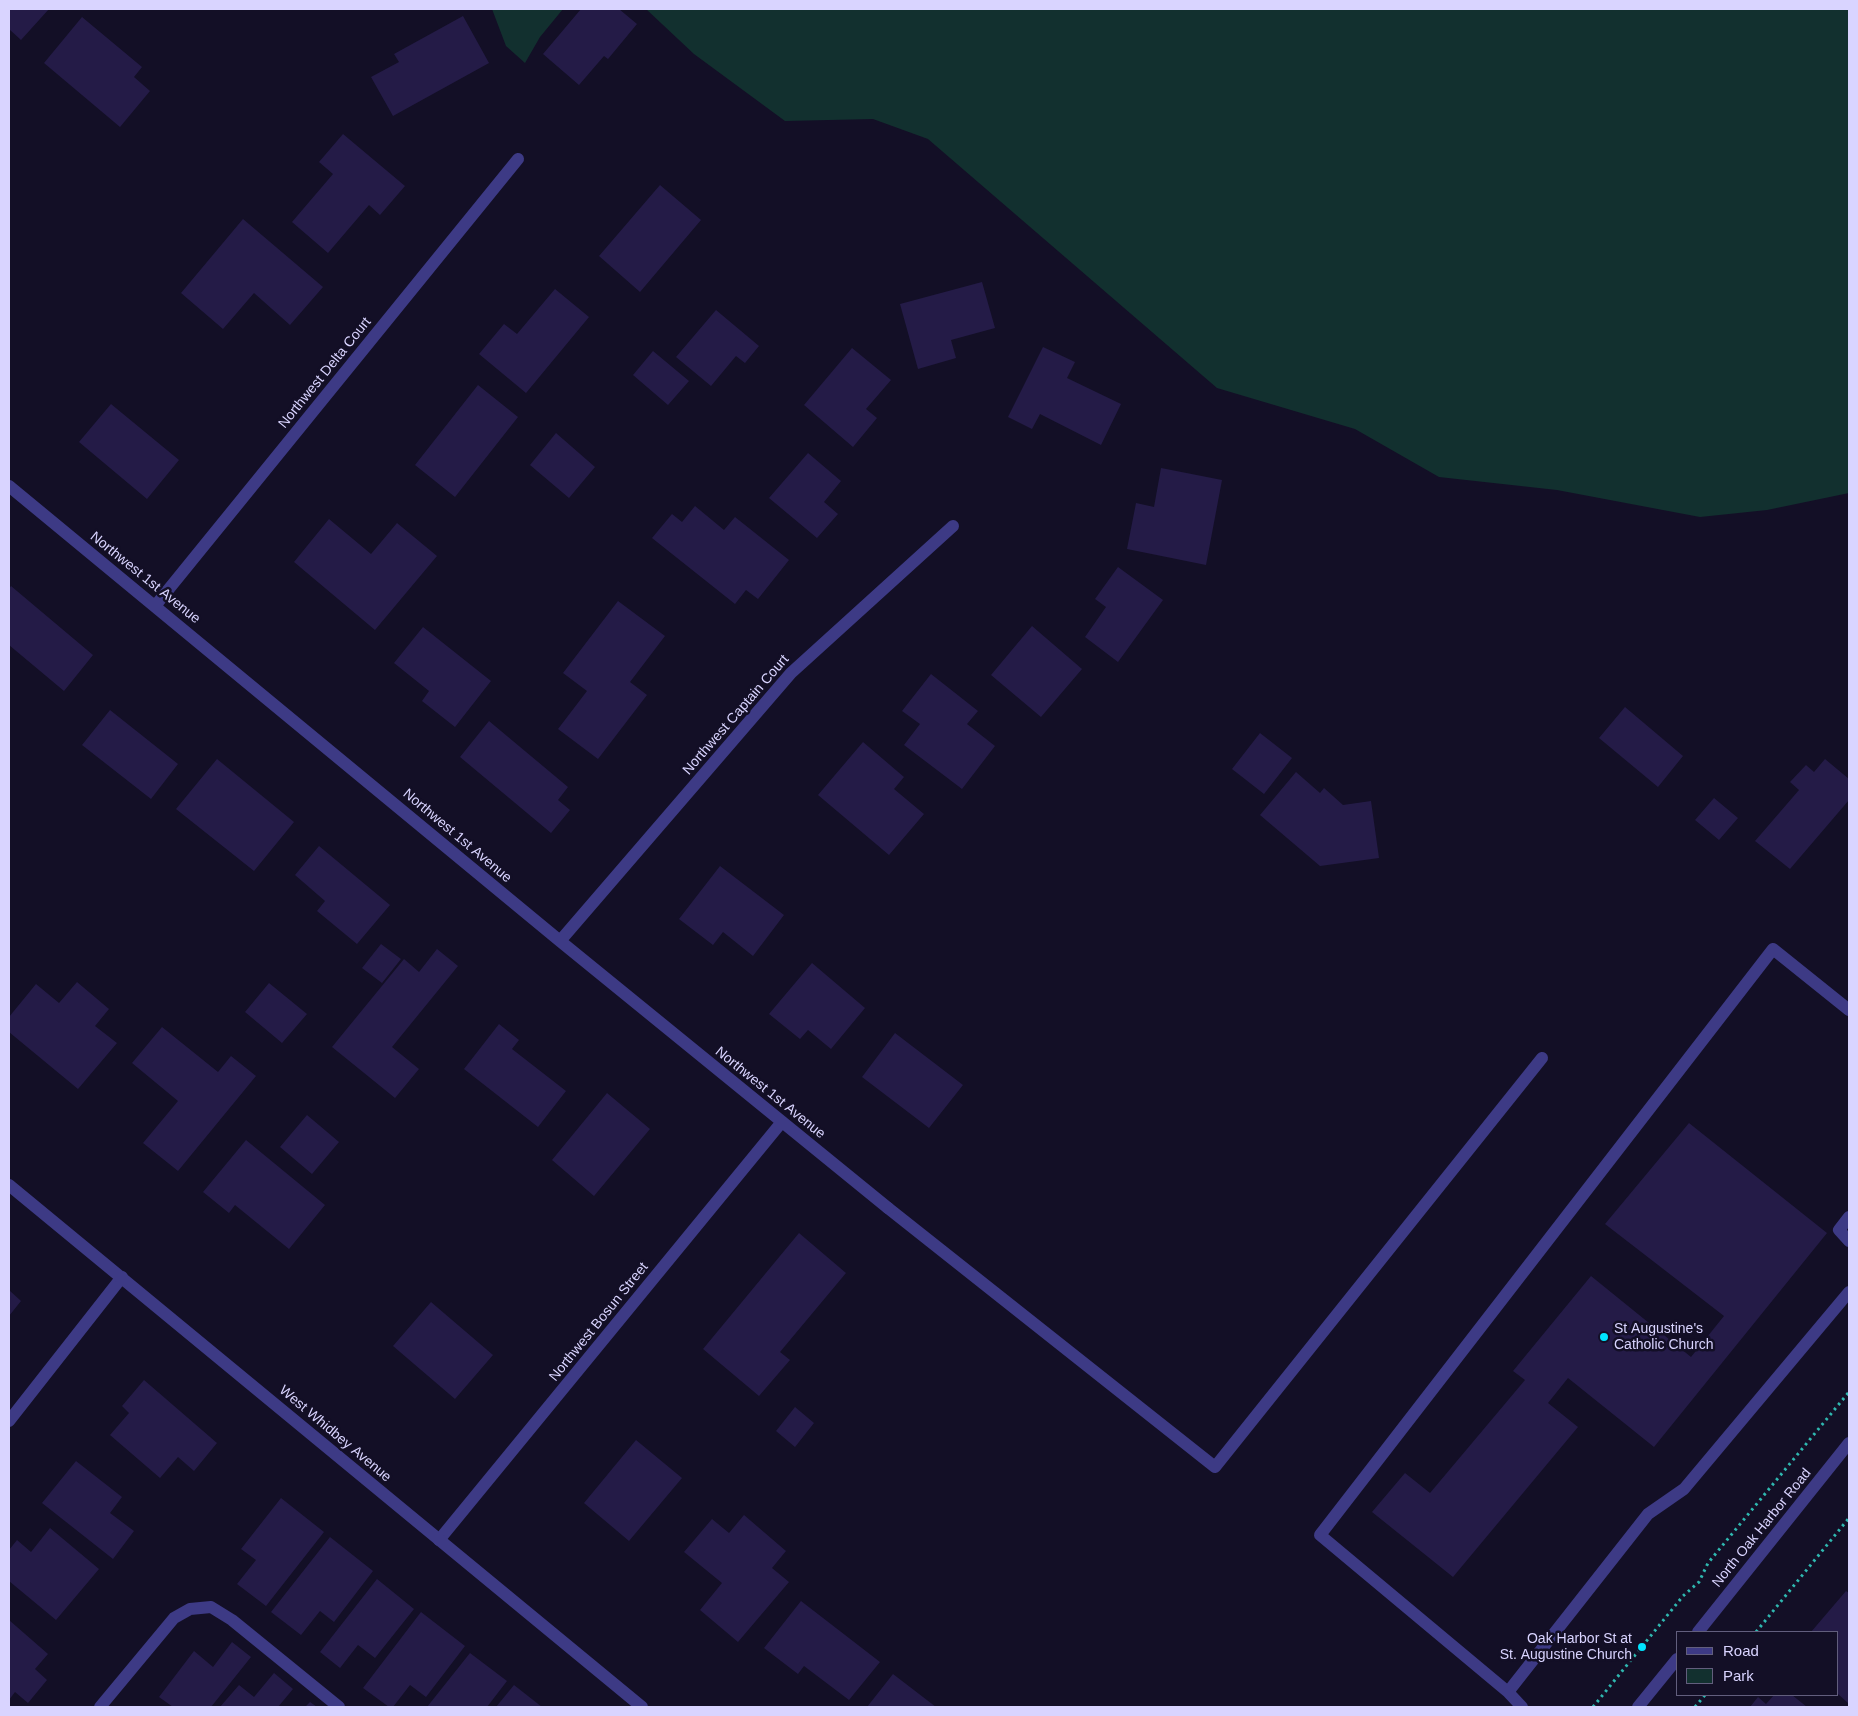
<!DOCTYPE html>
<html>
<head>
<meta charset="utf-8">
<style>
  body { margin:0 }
  #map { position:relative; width:1858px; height:1716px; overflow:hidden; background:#130f26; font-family:Helvetica,sans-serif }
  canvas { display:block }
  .frame { position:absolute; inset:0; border:10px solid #d9d4ff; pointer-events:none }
  .legend { position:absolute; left:1676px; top:1631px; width:162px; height:65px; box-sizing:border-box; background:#130f26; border:1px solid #625e7d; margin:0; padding:6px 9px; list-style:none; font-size:15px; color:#d9d4ff }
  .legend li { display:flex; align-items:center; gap:10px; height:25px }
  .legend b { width:25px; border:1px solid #625e7d }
</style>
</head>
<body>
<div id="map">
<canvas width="1858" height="1716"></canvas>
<div class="frame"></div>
<ul class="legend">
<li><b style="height:6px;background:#3d3a85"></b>Road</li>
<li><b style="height:14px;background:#12302f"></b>Park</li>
</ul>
</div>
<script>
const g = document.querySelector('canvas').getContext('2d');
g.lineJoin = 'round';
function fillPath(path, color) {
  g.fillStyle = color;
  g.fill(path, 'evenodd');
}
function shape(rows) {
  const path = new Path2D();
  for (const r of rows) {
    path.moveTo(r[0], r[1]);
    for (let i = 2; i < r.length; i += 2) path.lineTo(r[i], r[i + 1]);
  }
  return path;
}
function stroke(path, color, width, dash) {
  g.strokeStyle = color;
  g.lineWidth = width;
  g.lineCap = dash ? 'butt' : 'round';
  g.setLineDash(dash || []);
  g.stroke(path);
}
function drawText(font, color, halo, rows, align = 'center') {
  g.font = font + ' Helvetica,sans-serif';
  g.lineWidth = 5;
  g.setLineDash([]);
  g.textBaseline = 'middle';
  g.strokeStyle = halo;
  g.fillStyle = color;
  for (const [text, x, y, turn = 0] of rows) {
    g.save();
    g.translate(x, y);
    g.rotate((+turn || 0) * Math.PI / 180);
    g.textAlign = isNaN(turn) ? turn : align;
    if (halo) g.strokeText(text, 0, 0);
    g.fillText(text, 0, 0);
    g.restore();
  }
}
fillPath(shape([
  [492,9,563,9,540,37,525,63,506,46],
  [646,9,1849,9,1849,493,1767,510,1700,517,1557,490,1439,477,1355,429,1217,388,928,139,873,119,785,121,694,54]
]), '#12302f');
fillPath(shape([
  [9,9,49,9,21,40,9,29],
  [581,9,619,9,637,24,608,59,604,56,579,85,543,54],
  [463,16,489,63,393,116,371,77,399,62,394,54],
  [82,17,142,67,134,77,150,91,120,127,44,63],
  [343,134,405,186,380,215,369,205,328,253,292,222,333,174,319,162],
  [660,185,701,220,640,292,599,256],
  [243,219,323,287,290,325,254,293,223,329,181,293],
  [982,282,995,328,951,340,956,358,918,369,900,304],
  [555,289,589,317,526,393,479,354,504,324,517,334],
  [716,310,759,346,745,363,736,356,711,386,676,357],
  [1043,347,1075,362,1067,378,1121,404,1101,445,1040,414,1032,429,1008,417],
  [852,348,891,380,866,409,877,418,853,447,804,405],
  [653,351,689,381,668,405,633,375],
  [478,385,518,417,455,497,415,465],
  [111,404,179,460,147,499,79,442],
  [556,433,595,467,569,498,530,465],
  [808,453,841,481,824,502,838,514,817,538,769,498],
  [1161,468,1222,480,1206,565,1127,549,1136,503,1154,507],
  [695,506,724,530,735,517,789,560,758,599,746,590,735,604,652,538,672,514,682,522],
  [329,519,371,554,397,523,437,556,375,630,294,562],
  [1118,567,1163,600,1118,662,1085,637,1106,607,1095,599],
  [11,586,93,655,64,691,9,645,9,589],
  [618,601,665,636,630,682,647,695,598,759,558,729,587,691,563,673],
  [1032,626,1082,669,1041,717,991,675],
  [423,627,491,681,455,727,422,701,429,691,394,663],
  [931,674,978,711,967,724,995,746,962,789,904,745,920,724,902,711],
  [1625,707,1683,756,1658,787,1599,738],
  [110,710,178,764,151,799,82,745],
  [489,721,568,787,558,800,570,810,551,833,460,757],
  [1260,733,1292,758,1264,794,1232,769],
  [863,742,904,777,894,789,924,814,889,855,818,795],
  [217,759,294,822,254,871,176,809],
  [1825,759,1849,779,1849,800,1790,869,1755,841,1799,790,1790,782,1806,765,1814,772],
  [1296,772,1320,793,1324,788,1343,805,1371,801,1379,858,1320,866,1260,815],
  [1714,798,1738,818,1719,840,1695,820],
  [319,846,390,905,357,944,317,911,325,901,295,875],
  [720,866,784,915,753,956,723,932,713,945,679,919],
  [381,944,401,959,382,983,362,968],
  [437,949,458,966,392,1047,419,1069,395,1098,332,1047,404,959,419,972],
  [812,963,865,1008,831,1049,808,1030,800,1039,769,1014],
  [77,982,109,1009,95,1026,117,1043,78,1089,9,1032,9,1017,36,984,59,1003],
  [269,983,307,1014,282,1043,245,1012],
  [499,1024,519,1040,512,1049,566,1091,538,1127,464,1069],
  [162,1027,218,1072,231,1056,256,1076,178,1171,143,1143,178,1101,132,1063],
  [895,1033,963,1085,929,1128,862,1077],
  [607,1093,650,1129,594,1196,552,1160],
  [307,1115,339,1142,312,1174,280,1147],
  [1689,1123,1827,1233,1654,1447,1568,1378,1548,1403,1578,1427,1453,1577,1372,1512,1405,1473,1430,1493,1525,1380,1513,1371,1591,1276,1691,1357,1724,1316,1605,1224],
  [246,1140,325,1205,289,1249,235,1205,229,1213,203,1192],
  [799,1233,846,1273,780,1352,790,1360,759,1396,703,1349],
  [9,1290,21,1301,9,1316],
  [431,1302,493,1355,455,1399,393,1346],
  [144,1380,217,1443,194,1471,178,1457,160,1478,110,1435,129,1413,122,1406],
  [795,1407,814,1423,795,1447,776,1431],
  [636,1440,682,1478,629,1541,584,1503],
  [76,1461,122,1497,110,1513,134,1531,113,1559,42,1503],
  [281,1498,324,1532,266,1606,237,1584,256,1560,241,1549],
  [744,1515,786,1551,772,1568,789,1582,738,1642,700,1610,722,1583,684,1552,712,1519,729,1533],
  [50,1528,99,1569,56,1620,9,1581,9,1550,17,1540,31,1552],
  [330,1537,373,1571,334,1622,320,1611,301,1635,271,1612],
  [377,1579,414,1609,375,1658,358,1645,340,1668,320,1652],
  [1846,1591,1849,1593,1849,1704,1837,1693,1837,1632,1811,1632],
  [801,1601,880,1662,849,1700,804,1666,798,1674,764,1648],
  [421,1612,465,1646,426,1697,410,1685,393,1707,389,1707,363,1688],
  [9,1620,48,1654,35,1669,47,1680,28,1703,15,1692,9,1700],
  [232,1642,251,1657,211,1707,173,1707,159,1697,194,1651,213,1667],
  [470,1653,507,1681,487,1707,427,1707],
  [274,1673,293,1689,278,1707,220,1707,239,1685,254,1697],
  [893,1674,936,1707,867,1707],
  [514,1685,542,1707,496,1707],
  [1774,1695,1792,1695,1807,1707,1750,1707,1758,1697,1766,1704],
  [310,1702,317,1707,305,1707]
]), '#241b47');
stroke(shape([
  [1756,1632,1849,1518],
  [1593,1707,1683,1596,1699,1582,1708,1563,1849,1392],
  [1695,1707,1705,1695]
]), '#2fb8b0', 3, [2.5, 4]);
stroke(shape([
  [888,1208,1215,1467,1542,1058],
  [1849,1217,1839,1230,1849,1241],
  [1508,1692,1648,1514,1684,1489,1849,1292],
  [100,1707,174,1618,190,1609,211,1607,232,1620,339,1707],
  [1522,1707,1508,1692,1320,1535,1773,949,1849,1010]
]), '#3d3a85', 12);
stroke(shape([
  [9,486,560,941,888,1208],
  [155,606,518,159],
  [560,941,791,673,953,526],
  [9,1421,122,1277],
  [439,1540,781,1123]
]), '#3d3a85', 12);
stroke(shape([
  [9,1185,642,1707],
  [1698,1632,1849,1443],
  [1638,1707,1677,1659]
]), '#3d3a85', 12);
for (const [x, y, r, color] of [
  [1604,1337,5,"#00e5ff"],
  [1642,1647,5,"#00e5ff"]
]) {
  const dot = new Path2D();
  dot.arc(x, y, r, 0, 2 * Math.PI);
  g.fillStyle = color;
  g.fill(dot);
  stroke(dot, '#130f26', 2);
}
drawText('14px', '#d9d4ff', '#130f26', [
  ["Northwest Delta Court",325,373,-51],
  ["Northwest 1st Avenue",145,578,39],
  ["Northwest Captain Court",736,715,-49],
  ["Northwest 1st Avenue",457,836,40],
  ["Northwest 1st Avenue",770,1093,39],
  ["Northwest Bosun Street",599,1322,-51],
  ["West Whidbey Avenue",335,1434,40],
  ["North Oak Harbor Road",1762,1528,-51]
]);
drawText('14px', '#d9d4ff', '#130f26', [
  ["St Augustine's",1614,1329],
  ["Catholic Church",1614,1345],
  ["Oak Harbor St at",1632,1639,"right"],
  ["St. Augustine Church",1632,1655,"right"]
], 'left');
</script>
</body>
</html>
